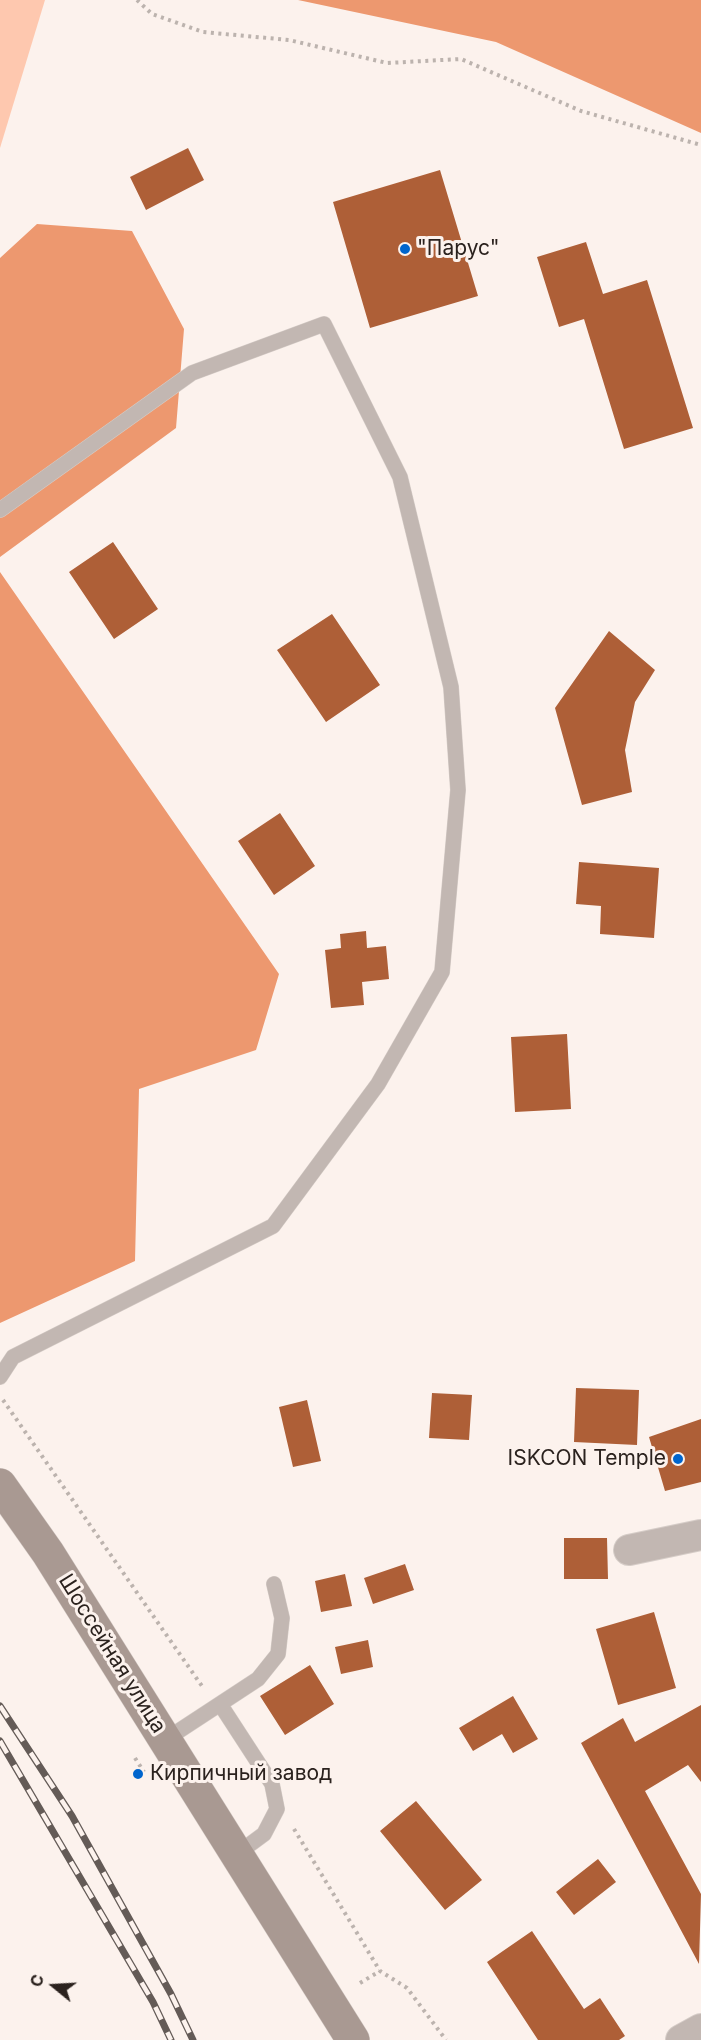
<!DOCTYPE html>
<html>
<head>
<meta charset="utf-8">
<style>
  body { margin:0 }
  #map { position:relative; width:701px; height:2040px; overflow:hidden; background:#fcf2ed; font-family:Inter,sans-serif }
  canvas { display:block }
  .north { position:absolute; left:24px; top:1956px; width:60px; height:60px; -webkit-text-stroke:4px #fcf2ed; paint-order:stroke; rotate:288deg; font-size:16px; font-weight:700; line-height:24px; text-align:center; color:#2b221e }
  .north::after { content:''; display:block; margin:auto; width:21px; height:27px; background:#2b221e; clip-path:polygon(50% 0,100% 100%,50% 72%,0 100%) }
</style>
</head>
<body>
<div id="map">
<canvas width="701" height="2040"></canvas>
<div class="north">С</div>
</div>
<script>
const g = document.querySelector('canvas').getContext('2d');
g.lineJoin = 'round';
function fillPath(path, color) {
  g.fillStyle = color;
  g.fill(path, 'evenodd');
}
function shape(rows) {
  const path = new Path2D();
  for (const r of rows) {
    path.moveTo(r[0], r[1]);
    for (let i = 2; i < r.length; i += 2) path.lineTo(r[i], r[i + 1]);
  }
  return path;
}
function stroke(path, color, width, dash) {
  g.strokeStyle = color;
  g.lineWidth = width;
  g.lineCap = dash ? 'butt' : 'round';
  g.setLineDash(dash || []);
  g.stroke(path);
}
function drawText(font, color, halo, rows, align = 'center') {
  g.font = font + ' Inter,sans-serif';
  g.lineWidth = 6;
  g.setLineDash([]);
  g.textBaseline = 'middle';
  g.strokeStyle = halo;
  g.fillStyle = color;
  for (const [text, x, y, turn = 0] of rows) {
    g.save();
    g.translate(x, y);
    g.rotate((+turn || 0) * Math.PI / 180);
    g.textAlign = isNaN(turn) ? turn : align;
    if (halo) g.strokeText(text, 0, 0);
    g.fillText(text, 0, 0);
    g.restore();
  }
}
fillPath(shape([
  [0,0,45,0,0,148]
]), '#fec8af');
fillPath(shape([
  [298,0,701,0,701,133,496,42],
  [37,224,132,231,184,329,176,428,0,557,0,258],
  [0,572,279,974,256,1050,139,1089,135,1261,0,1323]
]), '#ed986f');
fillPath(shape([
  [188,148,204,180,146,210,130,177],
  [440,170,478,296,370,328,333,202],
  [586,242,603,294,647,280,693,428,624,449,584,319,559,327,537,257],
  [113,542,158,609,114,639,69,572],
  [332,614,380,685,326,722,277,650],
  [609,631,655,670,635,702,625,750,632,792,582,805,555,708],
  [280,813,315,866,274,895,238,841],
  [579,862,659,868,654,938,600,934,601,906,576,904],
  [366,931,367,948,386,946,389,979,362,982,364,1005,331,1008,325,950,341,948,340,934],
  [567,1034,571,1109,515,1112,511,1037],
  [576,1388,639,1390,637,1445,574,1442],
  [432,1393,472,1395,469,1440,429,1438],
  [307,1400,321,1461,293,1467,279,1407],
  [701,1419,701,1482,665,1491,649,1437],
  [564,1538,607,1538,608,1579,564,1579],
  [405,1564,414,1590,373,1604,364,1578],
  [345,1574,352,1606,321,1612,315,1581],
  [654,1612,676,1688,618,1705,596,1629],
  [368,1640,373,1667,341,1674,335,1647],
  [310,1665,334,1704,285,1735,260,1696],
  [513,1696,538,1739,513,1753,502,1734,473,1751,459,1728],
  [701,1705,701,1782,688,1765,645,1791,701,1894,699,1964,581,1743,623,1718,635,1742],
  [416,1801,482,1880,445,1910,380,1831],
  [598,1859,616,1882,574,1915,556,1892],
  [532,1931,584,2009,600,1998,625,2036,619,2040,538,2040,487,1962]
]), '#ae5f37');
const service = shape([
  [0,510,192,373,324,324,400,477,451,687,458,790,442,972,378,1084,273,1226,13,1357,0,1377],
  [220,1704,272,1784,277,1809,264,1834,237,1854],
  [165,1740,258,1679,278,1654,282,1618,274,1584]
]);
const minor = shape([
  [629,1550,701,1535],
  [681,2040,701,2029]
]);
const secondary = shape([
  [0,1485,48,1553,353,2040]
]);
stroke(service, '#d6cdc8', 16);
stroke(minor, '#d6cdc8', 32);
stroke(secondary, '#d6cdc8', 34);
stroke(shape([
  [137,0,152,14,203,32,289,40,387,63,461,59,581,111,701,145],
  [3,1400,204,1689],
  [135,1758,144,1772],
  [294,1829,380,1971,407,1988,446,2040],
  [360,1983,380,1971]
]), '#bcb3ae', 4, [3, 4.5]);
stroke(service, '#c2b7b2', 15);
stroke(minor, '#c2b7b2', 30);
stroke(secondary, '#a99992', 33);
const rail = shape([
  [0,1706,72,1816,171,1994,193,2040],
  [0,1741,153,2002,171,2040]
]);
stroke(rail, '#645b57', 7);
stroke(rail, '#fcf2ed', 4.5, [14]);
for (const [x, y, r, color] of [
  [405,249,6,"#0065cd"],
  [678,1459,6,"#0065cd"],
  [138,1774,6,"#0065cd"]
]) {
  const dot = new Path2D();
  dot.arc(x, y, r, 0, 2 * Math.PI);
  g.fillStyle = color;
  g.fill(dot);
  stroke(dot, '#fcf2ed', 2);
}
drawText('21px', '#2b221e', '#fcf2ed', [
  ["\"Парус\"",417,249],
  ["ISKCON Temple",666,1459,"right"],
  ["Кирпичный завод",150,1774]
], 'left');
drawText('21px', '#2b221e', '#fcf2ed', [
  ["Шоссейная улица",112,1654,58]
]);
</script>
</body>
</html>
